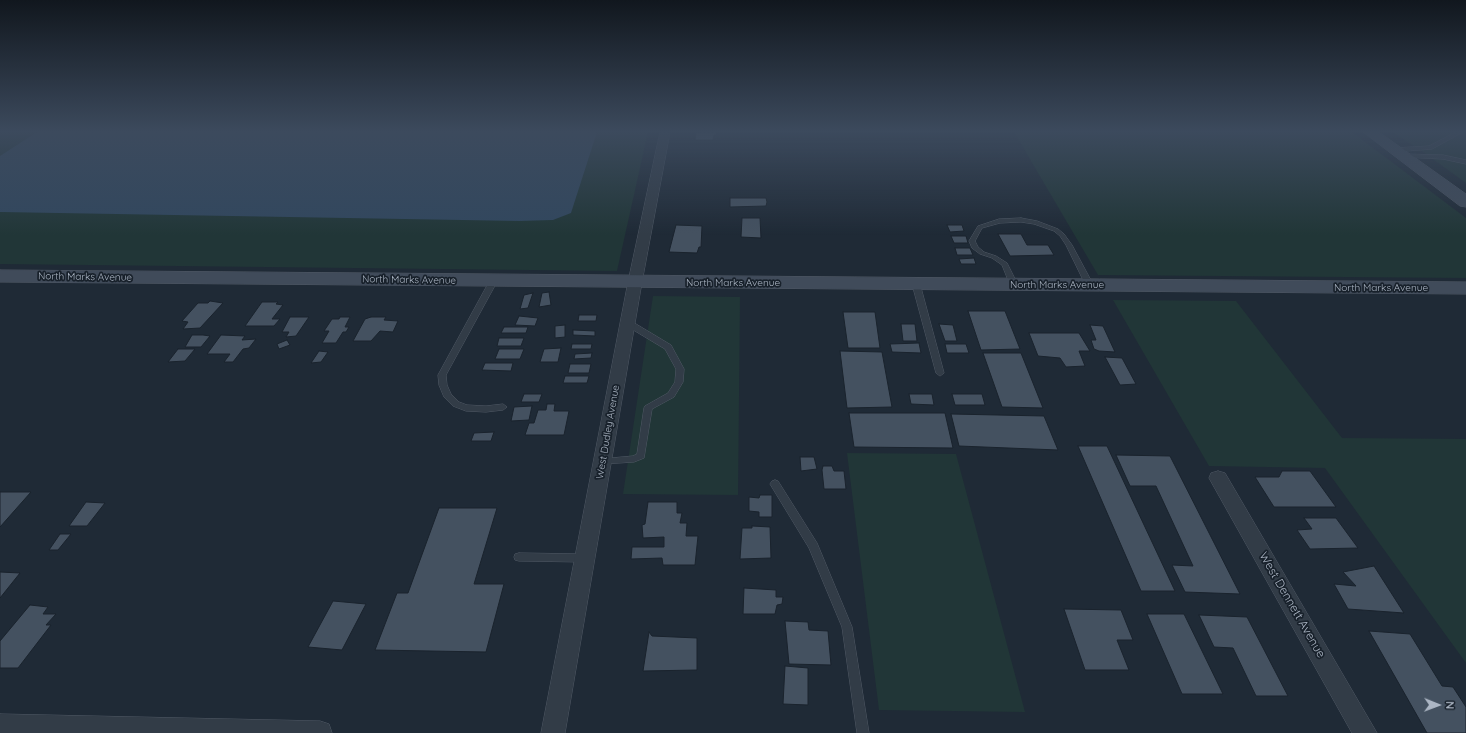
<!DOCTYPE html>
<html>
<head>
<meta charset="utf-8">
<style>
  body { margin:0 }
  #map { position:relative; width:1466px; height:733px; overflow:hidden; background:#1f2a36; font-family:Quicksand,sans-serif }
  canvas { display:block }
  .north { position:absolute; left:1418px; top:685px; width:40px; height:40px; -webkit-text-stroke:3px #18212b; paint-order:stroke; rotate:91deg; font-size:11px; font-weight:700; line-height:16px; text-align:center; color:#acb6c4 }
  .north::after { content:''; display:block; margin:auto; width:14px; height:18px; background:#acb6c4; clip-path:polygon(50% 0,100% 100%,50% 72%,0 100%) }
</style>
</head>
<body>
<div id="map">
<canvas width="1466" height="733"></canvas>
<div class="north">N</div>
</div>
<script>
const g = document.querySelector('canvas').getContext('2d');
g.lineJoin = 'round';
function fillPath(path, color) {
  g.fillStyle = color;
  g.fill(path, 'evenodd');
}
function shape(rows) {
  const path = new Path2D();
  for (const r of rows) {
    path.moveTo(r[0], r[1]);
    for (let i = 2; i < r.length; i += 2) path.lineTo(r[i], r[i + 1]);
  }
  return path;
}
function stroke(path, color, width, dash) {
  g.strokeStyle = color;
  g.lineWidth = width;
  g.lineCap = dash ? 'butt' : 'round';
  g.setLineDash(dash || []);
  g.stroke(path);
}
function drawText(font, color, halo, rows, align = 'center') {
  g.font = font + ' Quicksand,sans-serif';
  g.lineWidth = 3.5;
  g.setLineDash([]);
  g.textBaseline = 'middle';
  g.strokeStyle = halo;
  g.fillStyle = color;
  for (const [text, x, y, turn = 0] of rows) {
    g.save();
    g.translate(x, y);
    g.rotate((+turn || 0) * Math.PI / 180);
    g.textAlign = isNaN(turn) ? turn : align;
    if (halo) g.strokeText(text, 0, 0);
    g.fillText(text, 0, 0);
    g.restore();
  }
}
fillPath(shape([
  [0,132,648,132,617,271,0,264],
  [1014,132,1352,132,1466,218,1466,278,1098,275],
  [1392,132,1466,132,1466,183,1423,152],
  [653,296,740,297,738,495,623,494],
  [1113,300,1236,301,1342,438,1466,439,1466,663,1325,468,1209,466],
  [847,453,956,454,1025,712,879,710]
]), '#213637');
fillPath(shape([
  [37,132,597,132,571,213,553,220,519,221,0,212,0,156]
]), '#31475e');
const building = shape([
  [699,132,716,132,716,135,714,135,713,140,695,140,696,133,699,132],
  [730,198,766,198,767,202,766,206,730,207,730,198],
  [742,218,760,218,761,238,741,237,742,218],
  [676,225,702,226,701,247,699,247,697,253,669,252,676,225],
  [947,225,962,225,964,231,950,232,947,225],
  [998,234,1021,234,1027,245,1048,245,1054,255,1010,256,998,234],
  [951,236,966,236,968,243,954,243,951,236],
  [955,248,970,248,973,255,957,255,955,248],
  [974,258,976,264,961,264,959,259,974,258],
  [549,292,551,305,539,307,542,293,549,292],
  [533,293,528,308,520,309,524,295,533,293],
  [210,301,223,303,200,328,183,329,188,322,182,321,198,303,208,303,210,301],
  [262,302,278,302,276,304,283,305,272,319,280,319,274,326,245,326,262,302],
  [968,311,1005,311,1020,349,981,350,968,311],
  [843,312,875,312,880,348,848,348,843,312],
  [579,315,597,315,596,321,578,321,579,315],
  [519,316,538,318,535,326,515,325,519,316],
  [290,317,309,317,296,336,286,337,289,332,282,332,290,317],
  [340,317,350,317,345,327,349,327,346,332,343,332,336,343,322,343,329,331,324,331,332,319,339,319,340,317],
  [371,317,386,317,384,320,398,321,393,332,380,331,371,341,353,341,365,319,371,317],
  [901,324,915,324,917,341,903,341,901,324],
  [939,324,953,325,957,341,945,341,939,324],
  [565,325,565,337,555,338,555,326,565,325],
  [1090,325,1103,326,1115,352,1099,351,1094,349,1091,340,1096,340,1090,325],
  [504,327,528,327,526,333,501,333,504,327],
  [573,330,595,331,595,336,573,335,573,330],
  [1029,333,1079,333,1090,351,1079,351,1085,366,1066,367,1060,358,1038,356,1029,333],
  [192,335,203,335,210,336,201,347,185,347,192,335],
  [221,335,245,336,242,340,256,339,249,348,243,349,233,362,224,362,230,354,207,354,221,335],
  [499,338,524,338,521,346,497,346,499,338],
  [287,340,290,345,279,349,277,344,287,340],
  [919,343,921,353,892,352,890,344,919,343],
  [572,344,592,344,591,349,571,349,572,344],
  [945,344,966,344,969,353,947,353,945,344],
  [561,348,558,362,540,362,544,349,561,348],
  [178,349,195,349,185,361,168,362,178,349],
  [499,349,524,349,520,359,495,359,499,349],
  [319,351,328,352,321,362,311,363,319,351],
  [840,351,882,352,892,407,847,408,840,351],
  [592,353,591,358,574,359,575,354,592,353],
  [983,353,1021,353,1043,408,1002,407,983,353],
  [1105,357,1122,358,1136,384,1120,385,1105,357],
  [485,363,513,363,511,371,482,370,485,363],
  [570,364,591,364,589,373,568,373,570,364],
  [565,376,589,376,587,383,563,383,565,376],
  [524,394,542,394,539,402,521,402,524,394],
  [909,394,932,394,934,405,911,404,909,394],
  [952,394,982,394,985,405,955,405,952,394],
  [547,404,555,404,554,411,569,411,564,435,525,435,529,423,534,423,538,410,546,410,547,404],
  [532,406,529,420,511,421,514,407,532,406],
  [849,413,945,413,953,448,854,447,849,413],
  [951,414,1044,416,1058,450,959,446,951,414],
  [494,432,491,441,471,441,474,433,494,432],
  [1078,446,1107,446,1175,591,1141,591,1078,446],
  [1116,455,1170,456,1240,594,1185,592,1172,565,1193,566,1156,486,1130,486,1116,455],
  [800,457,814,457,817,469,801,471,800,457],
  [823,466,832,466,834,471,844,471,846,489,824,489,822,470,823,466],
  [1282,471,1310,471,1336,507,1274,507,1255,477,1279,477,1282,471],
  [0,492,31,492,0,527,0,492],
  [760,495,772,495,772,517,759,517,759,512,749,511,749,497,759,498,760,495],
  [86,502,105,503,87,526,69,526,86,502],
  [648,502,677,502,677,513,682,513,680,523,687,523,686,536,698,536,695,565,663,565,662,558,631,559,632,547,664,547,664,537,643,538,642,525,645,524,648,502],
  [439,508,497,508,474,584,504,584,486,652,375,650,397,593,408,593,439,508],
  [1304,518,1336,518,1358,548,1310,549,1297,530,1312,529,1304,518],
  [752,526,770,527,771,558,740,559,742,528,752,528,752,526],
  [60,534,71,534,58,550,49,550,60,534],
  [1374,566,1404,613,1348,609,1334,584,1356,586,1343,572,1374,566],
  [0,572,20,573,0,598,0,572],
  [744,588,776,590,776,597,783,597,782,604,777,605,775,614,743,614,744,588],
  [333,601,366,604,342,650,308,647,333,601],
  [30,605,48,607,43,614,56,614,46,625,51,625,18,668,0,668,0,641,30,605],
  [1064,609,1121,610,1133,640,1117,640,1129,670,1085,670,1064,609],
  [1147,614,1184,614,1223,694,1182,694,1147,614],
  [1199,615,1247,617,1288,696,1256,696,1233,648,1214,647,1199,615],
  [785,621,808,622,809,630,828,631,831,665,789,664,785,621],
  [1369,631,1410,634,1442,686,1453,687,1466,707,1466,733,1427,733,1369,631],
  [649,632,652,636,697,638,697,670,643,671,649,632],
  [785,666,808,668,808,705,783,704,785,666]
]);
fillPath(building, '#445160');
stroke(building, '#1a232d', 1);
const lane = shape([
  [1456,132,1463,132,1432,149,1394,152,1391,150,1394,148,1429,146,1456,132],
  [1404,154,1443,155,1466,160,1466,164,1443,159,1402,157,1402,155,1404,154],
  [1021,218,1037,221,1058,229,1064,234,1072,245,1094,286,1093,288,1087,288,1086,286,1066,245,1060,236,1054,231,1034,224,1021,222,1000,223,982,228,975,241,978,247,984,252,996,256,1007,263,1018,285,1016,286,1012,286,1010,285,1002,265,992,258,980,254,972,248,969,241,978,226,999,219,1021,218],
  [494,278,498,280,446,375,447,385,451,394,459,402,467,405,486,406,503,404,507,407,503,410,486,412,466,411,453,406,444,397,439,385,438,375,490,280,494,278],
  [916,282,920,284,944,373,940,376,936,373,912,284,916,282],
  [625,321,631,321,671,345,684,369,683,382,674,397,652,409,644,458,634,462,603,464,600,463,598,461,600,459,633,456,637,454,644,408,645,406,668,393,675,382,676,369,665,349,625,325,624,323,625,321],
  [775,480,778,481,817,543,852,627,869,733,857,733,842,627,809,548,770,484,772,481,775,480],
  [519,553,584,554,588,555,589,558,588,561,584,562,519,561,515,560,514,557,515,554,519,553]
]);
const street = shape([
  [660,132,670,132,642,282,565,733,541,733,628,282,660,132],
  [1218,471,1225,473,1377,733,1352,733,1209,478,1211,473,1218,471],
  [0,714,320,721,329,724,332,733,0,733,0,714]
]);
const secondary = shape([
  [1363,132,1379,132,1466,194,1466,207,1460,206,1363,132],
  [0,270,1466,282,1466,294,0,282,0,270]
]);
stroke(lane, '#505965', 1);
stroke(street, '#505965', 1);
stroke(secondary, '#505965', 1);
fillPath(lane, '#323c47');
fillPath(street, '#323c47');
fillPath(secondary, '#404b5a');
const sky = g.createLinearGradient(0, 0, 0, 235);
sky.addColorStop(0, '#11171e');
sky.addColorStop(0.56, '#3c4a5d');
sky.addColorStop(1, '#3c4a5d00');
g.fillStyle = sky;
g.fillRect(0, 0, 1466, 235);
drawText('10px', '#acb6c4', '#18212b', [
  ["North Marks Avenue",85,277,1],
  ["North Marks Avenue",409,280,1],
  ["North Marks Avenue",733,283],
  ["North Marks Avenue",1057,285],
  ["North Marks Avenue",1381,288],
  ["West Dudley Avenue",608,432,-80]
]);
drawText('12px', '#acb6c4', '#18212b', [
  ["West Dennett Avenue",1292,605,60]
]);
</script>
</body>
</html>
